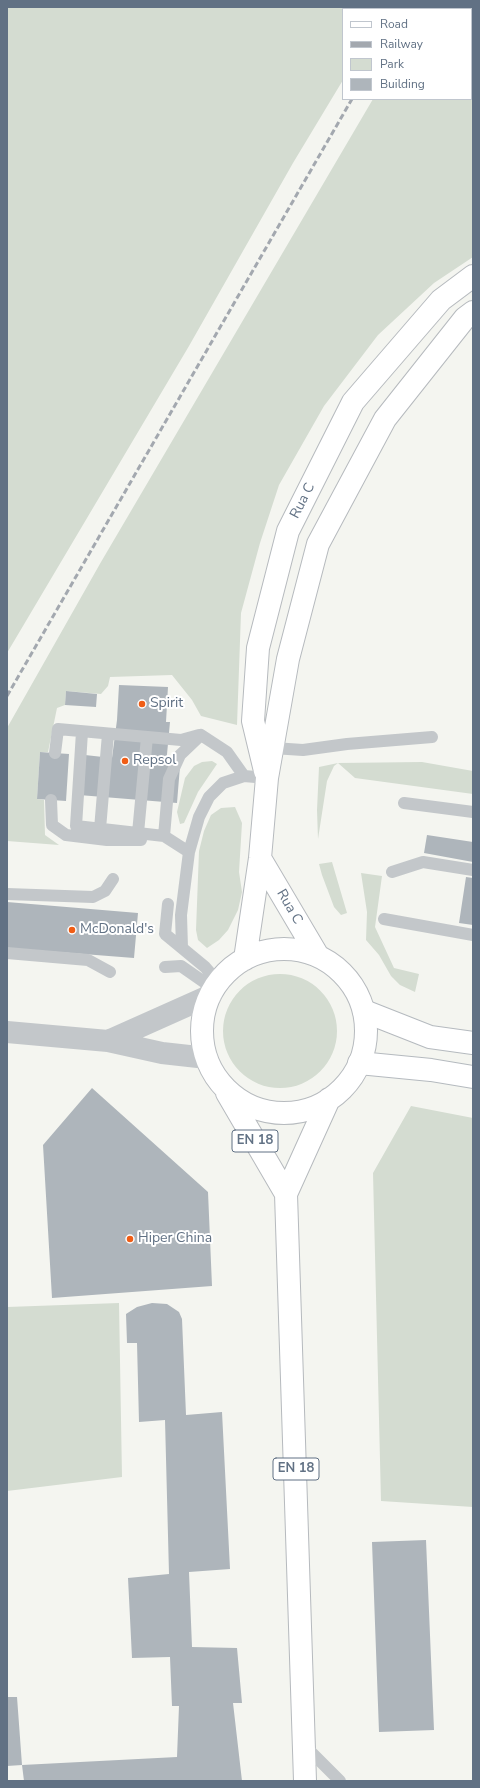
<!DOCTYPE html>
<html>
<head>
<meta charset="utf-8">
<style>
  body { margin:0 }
  #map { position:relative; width:480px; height:1788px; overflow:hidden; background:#f4f5f0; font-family:"Nunito Sans",sans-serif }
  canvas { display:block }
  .frame { position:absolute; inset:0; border:8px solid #617184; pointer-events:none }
  .legend { position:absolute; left:342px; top:8px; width:130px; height:92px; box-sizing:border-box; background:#fff; border:1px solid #c0c6ce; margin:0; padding:5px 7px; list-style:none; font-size:12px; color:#617184 }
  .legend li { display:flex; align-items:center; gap:8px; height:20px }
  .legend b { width:20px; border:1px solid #c0c6ce }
</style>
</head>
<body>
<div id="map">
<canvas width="480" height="1788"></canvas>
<div class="frame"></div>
<ul class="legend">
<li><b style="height:5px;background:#fff"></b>Road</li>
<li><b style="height:5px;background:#a3a8af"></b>Railway</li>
<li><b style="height:11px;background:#d4dcd1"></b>Park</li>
<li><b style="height:11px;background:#aeb5bb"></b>Building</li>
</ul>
</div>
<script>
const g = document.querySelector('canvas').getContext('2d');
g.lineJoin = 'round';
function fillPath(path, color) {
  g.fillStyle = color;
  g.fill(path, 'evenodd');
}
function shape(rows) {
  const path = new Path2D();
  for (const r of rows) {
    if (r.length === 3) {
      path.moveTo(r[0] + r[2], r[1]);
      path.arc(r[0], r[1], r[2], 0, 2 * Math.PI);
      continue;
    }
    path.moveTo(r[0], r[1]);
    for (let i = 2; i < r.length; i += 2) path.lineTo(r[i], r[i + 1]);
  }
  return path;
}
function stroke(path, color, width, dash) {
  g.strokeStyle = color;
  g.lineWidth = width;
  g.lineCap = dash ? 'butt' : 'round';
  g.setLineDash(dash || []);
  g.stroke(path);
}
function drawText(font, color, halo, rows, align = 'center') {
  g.font = font + ' "Nunito Sans",sans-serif';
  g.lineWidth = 4;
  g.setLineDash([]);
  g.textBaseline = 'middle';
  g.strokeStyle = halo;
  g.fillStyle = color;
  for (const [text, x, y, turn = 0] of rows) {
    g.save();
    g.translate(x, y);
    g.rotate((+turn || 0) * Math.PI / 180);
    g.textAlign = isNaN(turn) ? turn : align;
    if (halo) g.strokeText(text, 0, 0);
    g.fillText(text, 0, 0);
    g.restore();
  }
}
fillPath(shape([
  [7,7,387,7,386,9,343,9,343,80,293,163,189,346,7,653],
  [427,7,473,7,473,257,434,283,378,335,324,406,279,485,260,543,241,613,237,725,201,716,192,700,172,675,110,677,108,686,101,694,66,691,65,705,57,708,48,752,40,752,37,799,44,800,45,835,59,845,7,841,7,728,101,562,373,99,471,99,471,9,426,9],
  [212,761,217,764,198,792,184,823,180,824,177,812,185,778,194,766,202,762],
  [422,762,473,771,473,794,355,778,338,763,334,766,327,781,318,839,317,810,319,767,338,763],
  [235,807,242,823,239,872,242,892,238,910,228,930,219,940,207,948,198,940,196,930,199,851,204,831,211,815,221,808],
  [332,862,347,913,341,915,334,907,322,875,319,864],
  [361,873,382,876,375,927,394,968,419,974,415,992,400,985,391,976,379,955,366,940,367,912],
  [280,1031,57],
  [411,1106,473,1118,473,1507,381,1501,373,1173],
  [119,1303,122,1477,7,1491,7,1307]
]), '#d4dcd1');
fillPath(shape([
  [119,685,168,687,166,722,170,722,166,765,180,766,177,803,79,795,85,755,112,758,117,720],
  [66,691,97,694,96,707,65,705],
  [40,752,69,754,66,801,37,799],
  [427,835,473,842,473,862,424,853],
  [466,877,473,878,473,925,459,923],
  [7,902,138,913,134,958,7,948],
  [92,1088,208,1192,212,1286,52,1298,43,1145],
  [152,1303,167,1304,179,1312,182,1319,186,1415,222,1412,230,1569,189,1572,192,1647,237,1648,242,1703,233,1703,242,1781,24,1781,22,1765,177,1757,179,1706,172,1706,170,1657,132,1658,128,1578,169,1574,165,1420,139,1422,137,1343,127,1343,126,1314,137,1307],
  [426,1540,434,1730,379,1732,372,1542],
  [7,1697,17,1697,22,1765,7,1766]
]), '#aeb5bb');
const secondary = shape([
  [364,1011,430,1037,473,1043],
  [359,1063,431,1070,473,1077]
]);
const primary = shape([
  [265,771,253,721,258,648,288,531,353,402,441,300,473,276],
  [260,858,318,956],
  [284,1031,82],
  [245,959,260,858,267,778,288,659,318,544,385,419,465,318,473,312],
  [227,1093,286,1194],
  [305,1781,286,1194,329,1099]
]);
stroke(secondary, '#b5babf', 24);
stroke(primary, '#b6babe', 24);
stroke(shape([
  [82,732,76,826,164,836],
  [273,748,303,750,347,744,432,737],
  [55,753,58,729,181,740,199,735],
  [51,800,52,825,66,835,107,840,141,840],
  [404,803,473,812],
  [100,829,108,734],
  [138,833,147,737],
  [189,852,164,836,169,779,180,755,201,735,227,752,244,776],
  [392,872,423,862,473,870],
  [7,894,93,897,105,891,113,879],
  [168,904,165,934,182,948],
  [384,919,473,935],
  [7,953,88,960,110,972],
  [165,967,181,966,214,989],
  [218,982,205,967,182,948,181,915,189,852,199,817,209,797,223,783,244,776,267,778],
  [304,1745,340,1781]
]), '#c3c7ca', 12);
stroke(shape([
  [7,1032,108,1041,162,1053,207,1058],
  [108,1041,211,995]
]), '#c3c7ca', 22);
stroke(secondary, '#fff', 22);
stroke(primary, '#fff', 22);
stroke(shape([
  [404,9,406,7],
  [7,696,352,99]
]), '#a3a8af', 3, [6, 3]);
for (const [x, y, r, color] of [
  [142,704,4,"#f05d15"],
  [125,761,4,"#f05d15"],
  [72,930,4,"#f05d15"],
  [130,1239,4,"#f05d15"]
]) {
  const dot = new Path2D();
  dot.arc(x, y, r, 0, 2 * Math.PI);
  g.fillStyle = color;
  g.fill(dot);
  stroke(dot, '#fff', 1.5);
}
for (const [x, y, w] of [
  [255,1141,46],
  [296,1469,46]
]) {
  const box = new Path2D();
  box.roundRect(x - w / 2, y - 11, w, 22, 3);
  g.fillStyle = '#fff';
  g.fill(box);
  stroke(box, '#617184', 1);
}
drawText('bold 13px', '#617184', null, [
  ["EN 18",255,1141],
  ["EN 18",296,1469]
]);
drawText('14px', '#617184', '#fff', [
  ["Rua C",303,501,-63],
  ["Rua C",289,907,60]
]);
drawText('14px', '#617184', '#fff', [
  ["Spirit",150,704],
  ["Repsol",133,761],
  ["McDonald's",80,930],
  ["Hiper China",138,1239]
], 'left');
</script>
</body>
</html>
